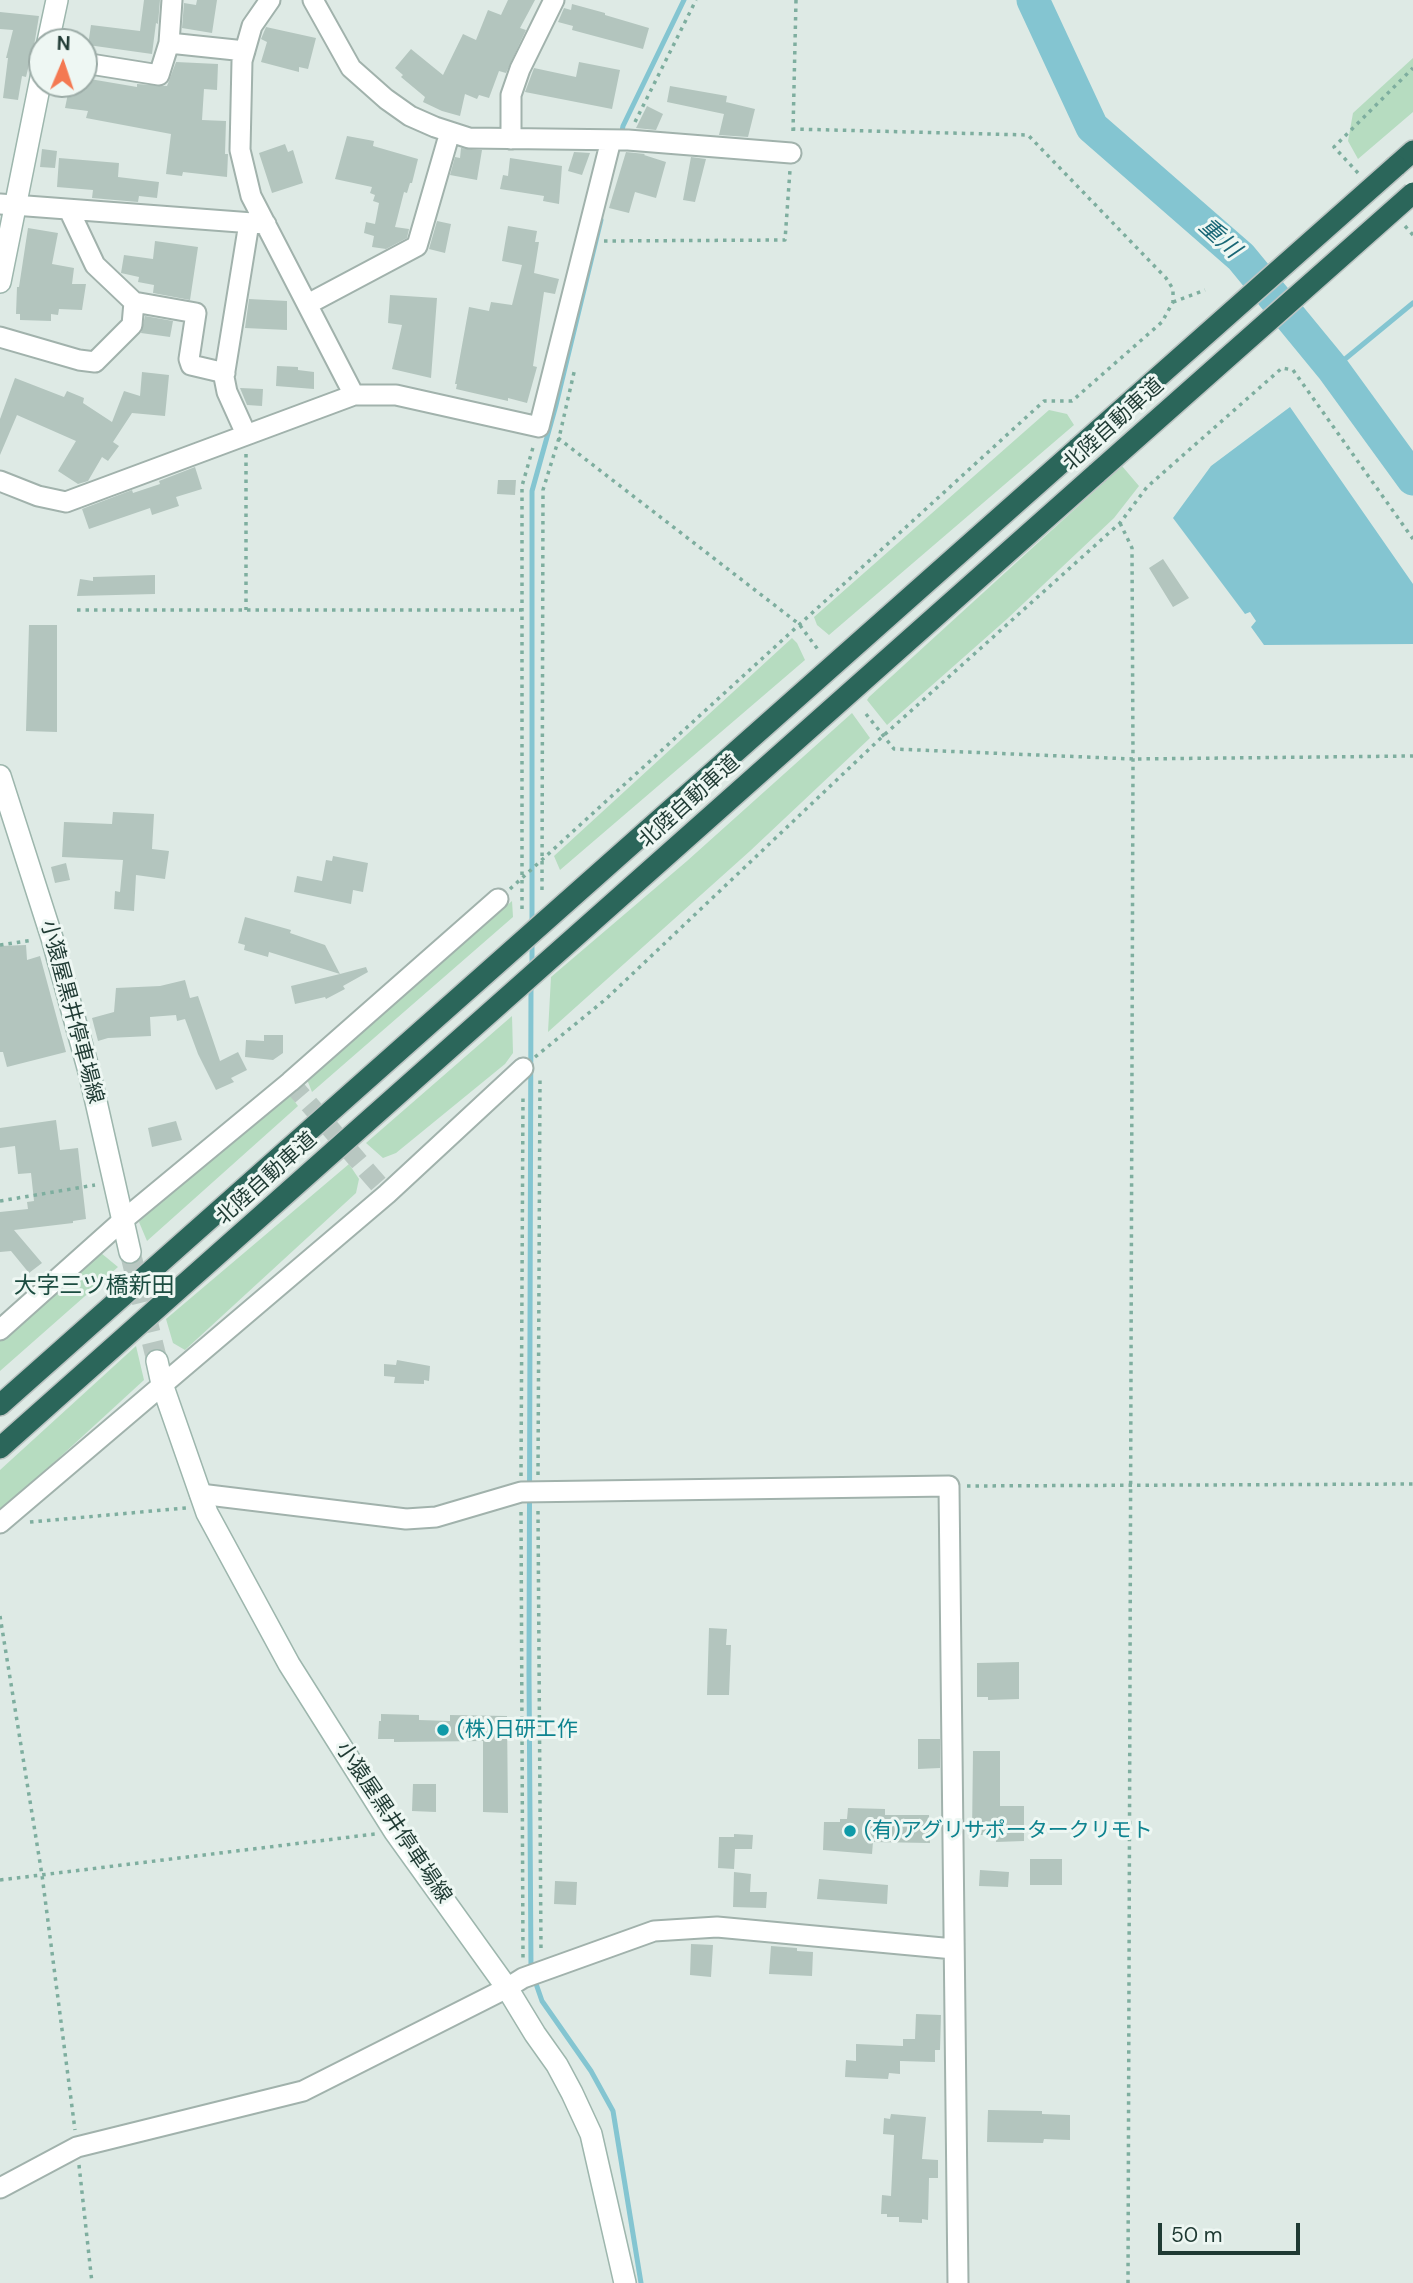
<!DOCTYPE html>
<html>
<head>
<meta charset="utf-8">
<style>
  body { margin:0 }
  #map { position:relative; width:1413px; height:2283px; overflow:hidden; background:#deeae5; font-family:"DM Sans",sans-serif }
  canvas { display:block }
  .north { position:absolute; left:28px; top:28px; width:70px; height:70px; box-sizing:border-box; background:#eef7f3; border:2px solid #9baba6; border-radius:50%; rotate:2deg; font-size:19px; font-weight:700; line-height:28px; text-align:center; color:#1f3a33 }
  .north::after { content:''; display:block; margin:auto; width:24px; height:32px; background:#f47952; clip-path:polygon(50% 0,100% 100%,50% 72%,0 100%) }
  .scale { position:absolute; left:1158px; top:2223px; width:142px; height:32px; box-sizing:border-box; border:4px solid #1f3a33; border-top:0; padding-left:9px; font-size:21px; line-height:24px; white-space:nowrap; color:#1f3a33; -webkit-text-stroke:5px #eef7f3; paint-order:stroke }
</style>
</head>
<body>
<div id="map">
<canvas width="1413" height="2283"></canvas>
<div class="north">N</div>
<div class="scale">50 m</div>
</div>
<script>
const g = document.querySelector('canvas').getContext('2d');
g.lineJoin = 'round';
function fillPath(path, color) {
  g.fillStyle = color;
  g.fill(path, 'evenodd');
}
function shape(rows) {
  const path = new Path2D();
  for (const r of rows) {
    path.moveTo(r[0], r[1]);
    for (let i = 2; i < r.length; i += 2) path.lineTo(r[i], r[i + 1]);
  }
  return path;
}
function stroke(path, color, width, dash) {
  g.strokeStyle = color;
  g.lineWidth = width;
  g.lineCap = dash ? 'butt' : 'round';
  g.setLineDash(dash || []);
  g.stroke(path);
}
function drawText(font, color, halo, rows, align = 'center') {
  g.font = font + ' "DM Sans","Noto Sans JP",sans-serif';
  g.lineWidth = 6;
  g.setLineDash([]);
  g.textBaseline = 'middle';
  g.strokeStyle = halo;
  g.fillStyle = color;
  for (const [text, x, y, turn = 0] of rows) {
    g.save();
    g.translate(x, y);
    g.rotate((+turn || 0) * Math.PI / 180);
    g.textAlign = isNaN(turn) ? turn : align;
    if (halo) g.strokeText(text, 0, 0);
    g.fillText(text, 0, 0);
    g.restore();
  }
}
fillPath(shape([
  [1413,58,1413,112,1358,159,1348,141,1353,113],
  [1049,410,1067,414,1074,425,829,635,817,625,814,617],
  [1122,466,1139,486,1114,518,1007,619,887,725,867,700,869,697],
  [792,638,797,643,805,660,560,870,554,856],
  [852,713,870,738,750,851,548,1032,551,977,687,861],
  [512,901,513,917,312,1092,306,1077],
  [512,1016,513,1053,505,1064,396,1153,383,1158,366,1143],
  [289,1094,298,1106,147,1241,139,1222,143,1213],
  [349,1164,359,1179,356,1193,185,1350,173,1343,166,1319],
  [101,1253,118,1267,0,1371,0,1340],
  [136,1346,144,1380,0,1512,0,1470]
]), '#b6dcc0');
fillPath(shape([
  [1290,407,1413,584,1413,644,1264,645,1251,627,1256,621,1250,612,1245,614,1173,518,1211,466]
]), '#84c5d1');
stroke(shape([
  [621,136,623,126,684,0],
  [1333,369,1413,303],
  [532,926,532,491,556,405,601,220],
  [532,968,532,943],
  [531,1969,529,1672,531,985],
  [534,1978,542,2001,591,2071,613,2111,641,2283]
]), '#84c5d1', 5);
stroke(shape([
  [1033,0,1092,127,1241,257,1333,369,1413,479]
]), '#84c5d1', 33);
fillPath(shape([
  [144,0,160,0,158,24,156,23,152,54,88,45,91,25,140,31],
  [197,0,217,0,212,33,182,28,184,3,196,5],
  [508,0,535,0,520,28,526,30,506,73,499,71,489,98,479,95,477,99,465,94,460,116,442,111,423,102,425,97,401,77,403,75,395,68,411,49,443,75,463,34,476,40,488,10,501,15],
  [572,4,605,13,605,15,649,28,643,49,572,30,573,26,558,22,564,8,571,10],
  [0,12,39,16,35,40,26,77,22,76,18,100,3,98,8,58,6,58,13,30,0,29],
  [266,27,316,38,308,69,299,67,299,72,261,62,267,42,261,39],
  [176,62,218,64,217,90,204,89,202,120,226,121,225,154,228,154,227,177,183,172,182,176,166,174,171,134,86,118,88,111,65,108,70,84,84,84,84,78,137,87,137,84,167,86],
  [579,62,620,70,612,109,525,92,534,68,576,77],
  [670,86,727,96,724,114,726,102,755,109,748,137,719,135,724,114,667,102],
  [647,106,663,114,656,130,636,128],
  [347,136,374,141,373,146,418,159,412,183,410,183,407,193,404,192,395,227,409,229,407,238,386,249,372,247,374,236,364,233,366,222,375,224,379,203,373,201,375,195,370,193,372,187,335,179],
  [285,144,288,152,293,150,303,183,272,193,259,153],
  [461,148,482,150,477,180,450,175,455,157,460,158],
  [42,149,57,151,55,168,40,167],
  [574,152,590,153,582,175,568,171],
  [626,152,645,154,644,155,666,162,656,198,635,192,629,213,609,208],
  [691,157,706,159,695,202,683,200],
  [59,158,119,163,118,177,159,182,157,198,139,196,138,202,92,198,93,190,57,187],
  [510,158,562,166,559,204,543,201,544,196,500,189,503,175,508,176],
  [437,221,451,224,445,253,429,249],
  [508,226,537,231,535,242,539,242,534,273,559,279,555,294,544,292,533,366,537,367,527,403,508,398,508,401,456,389,457,384,455,384,469,307,489,311,491,302,512,305,522,265,502,261],
  [28,228,58,233,52,264,74,268,72,284,86,284,82,310,59,309,58,315,51,314,51,321,20,320,20,314,16,314,17,287,19,287],
  [155,241,198,247,190,300,153,293,154,285,138,282,139,277,121,273,124,255,153,259],
  [390,295,437,298,431,378,392,369,402,325,388,323],
  [249,299,287,301,287,330,245,328],
  [145,316,173,321,170,337,141,333],
  [277,366,298,367,298,370,314,372,314,389,276,386],
  [142,372,169,375,165,416,132,413,113,442,119,446,108,461,102,457,88,481,78,484,58,471,76,441,17,415,0,455,0,419,15,378,64,397,67,391,84,398,83,403,112,422,124,391,140,396],
  [240,388,263,389,262,406,247,405],
  [195,467,202,489,176,497,179,506,152,515,150,508,89,529,82,509,132,490,133,493,160,484,159,481],
  [498,480,516,480,515,495,497,494],
  [1163,559,1189,598,1173,607,1149,568],
  [155,575,155,594,77,596,80,579,93,581,93,577],
  [29,625,57,625,57,732,26,731],
  [113,812,154,814,152,849,169,851,165,879,136,875,134,911,114,909,115,891,120,892,123,860,62,857,64,822,112,824],
  [333,856,368,863,363,892,353,890,351,904,294,892,297,876,322,881,326,860,332,861],
  [66,863,70,880,55,883,51,867],
  [245,917,291,930,290,933,325,945,340,974,366,967,368,972,343,986,345,989,326,999,325,997,295,1004,291,986,340,974,269,952,268,957,244,950,245,945,238,943],
  [26,945,27,960,40,956,66,1052,7,1067,3,1052,0,1052,0,946],
  [185,980,190,998,198,996,220,1061,238,1052,247,1070,231,1078,234,1082,216,1090,198,1054,185,1019,177,1021,176,1015,150,1017,151,1036,108,1038,98,1041,92,1018,114,1012,116,988,160,986],
  [264,1035,283,1035,283,1053,273,1060,245,1057,246,1040,264,1041],
  [56,1120,60,1150,78,1148,86,1219,73,1221,73,1223,14,1230,42,1263,29,1273,11,1251,0,1252,0,1212,28,1209,27,1202,34,1201,31,1173,18,1174,15,1146,0,1148,0,1128],
  [176,1121,182,1140,152,1147,148,1128],
  [397,1360,430,1366,429,1381,424,1380,424,1384,394,1383,395,1377,384,1376,384,1364,396,1365],
  [709,1628,727,1629,726,1645,731,1645,729,1695,707,1695],
  [1019,1662,1019,1699,988,1700,988,1697,977,1697,977,1663],
  [381,1714,419,1715,419,1720,450,1721,450,1715,507,1716,508,1813,483,1812,483,1741,394,1742,394,1739,378,1739,379,1721,381,1721],
  [918,1739,940,1739,940,1768,918,1769],
  [973,1751,1000,1751,1000,1806,1024,1806,1024,1841,996,1842,996,1835,972,1835],
  [413,1784,436,1784,436,1812,412,1811],
  [848,1808,885,1809,885,1815,929,1815,930,1843,873,1842,872,1854,823,1850,824,1822,840,1822,840,1819,847,1819],
  [734,1834,753,1835,752,1849,735,1849,734,1869,718,1868,719,1837,734,1837],
  [1030,1859,1062,1859,1062,1885,1030,1885],
  [980,1870,1009,1872,1008,1887,979,1886],
  [734,1872,751,1874,750,1892,767,1892,766,1908,733,1907],
  [819,1879,888,1885,887,1904,817,1899],
  [555,1881,577,1882,576,1905,554,1904],
  [691,1944,713,1945,711,1977,690,1975],
  [771,1946,797,1948,797,1951,813,1952,812,1976,769,1974],
  [916,2014,941,2015,940,2050,935,2050,935,2062,900,2061,900,2074,889,2073,888,2079,845,2077,846,2060,856,2061,856,2044,903,2046,903,2039,915,2039],
  [988,2110,1042,2111,1042,2114,1070,2115,1070,2140,1044,2139,1043,2143,987,2142],
  [891,2114,926,2117,922,2159,938,2160,938,2178,929,2178,928,2220,922,2219,922,2223,899,2222,899,2217,887,2217,887,2214,881,2214,882,2195,891,2196,894,2135,883,2134,884,2118,890,2119]
]), '#b3c5be');
stroke(shape([
  [290,1082,387,1194]
]), '#b8c7c1', 19, [19, 10]);
stroke(shape([
  [130,1252,157,1361]
]), '#b8c7c1', 21, [21, 10]);
const street = shape([
  [270,0,252,26,242,61,240,150,251,196,354,395],
  [313,0,351,68,386,99,410,116,435,127,469,138,628,140,791,153],
  [169,43,245,51],
  [84,63,159,75,169,43,172,0],
  [511,139,511,95,520,69,554,0],
  [0,204,266,224],
  [69,210,95,265,134,302,196,313,189,359,191,365,225,373],
  [308,304,417,246,450,132],
  [0,337,79,360,95,362,132,325,134,302],
  [246,434,227,392,224,377,249,223],
  [0,481,38,496,66,502,354,395,396,395,539,427,611,140],
  [0,1330,122,1221,290,1082,498,899],
  [200,1494,406,1519,436,1517,521,1492,949,1486,958,2283],
  [0,1523,387,1194,523,1068],
  [0,2188,77,2147,303,2091,507,1988,523,1978,654,1931,717,1927,954,1949]
]);
const secondary = shape([
  [48,42,57,0],
  [0,282,42,73],
  [0,776,52,938,90,1075,130,1252],
  [157,1361,162,1384,207,1513,289,1664,395,1832,507,1988,535,2034,557,2065,572,2093,591,2134,625,2283]
]);
const highway = shape([
  [1396,166,1413,151],
  [0,1405,1078,448],
  [0,1448,1097,473]
]);
stroke(street, '#a1b2ac', 23);
stroke(secondary, '#9db6ad', 24);
stroke(highway, '#bcc4c2', 24);
stroke(shape([
  [635,122,696,0],
  [793,131,796,0],
  [1358,173,1334,147,1413,68],
  [1405,226,1413,235],
  [604,241,785,240,790,170],
  [1173,302,1205,290],
  [558,438,799,624,819,651],
  [246,454,246,610],
  [1120,523,1132,548,1133,759,1128,2283],
  [77,610,522,610],
  [866,714,894,749,1133,759,1413,756],
  [510,889,1044,401,1072,401,1162,322,1173,302,1173,289,1166,278,1028,135,793,129],
  [542,890,543,490,559,438,575,368],
  [522,909,522,486,534,444],
  [0,945,33,940],
  [535,1057,606,999,883,736,1120,523,1147,487,1282,368,1293,370,1413,539],
  [0,1201,95,1185],
  [538,1475,540,1077],
  [521,1476,523,1095],
  [967,1486,1413,1484],
  [538,1511,541,1951],
  [521,1512,523,1959],
  [30,1522,186,1508],
  [0,1616,42,1875,75,2130],
  [0,1880,375,1834],
  [79,2165,92,2283]
]), '#7eae9f', 3.5, [3.5, 5]);
stroke(street, '#fff', 19);
stroke(secondary, '#fff', 21);
stroke(highway, '#2b665a', 21);
const highwayBridge = shape([
  [1078,448,1396,166],
  [1097,473,1413,193]
]);
stroke(highwayBridge, '#bcc4c2', 24, []);
stroke(highwayBridge, '#2b665a', 21);
for (const [x, y, r, color] of [
  [443,1730,7,"#0f9aa8"],
  [850,1831,7,"#0f9aa8"]
]) {
  const dot = new Path2D();
  dot.arc(x, y, r, 0, 2 * Math.PI);
  g.fillStyle = color;
  g.fill(dot);
  stroke(dot, '#eef7f3', 2.5);
}
drawText('21px', '#1f3a33', '#eef7f3', [
  ["北陸自動車道",1114,425,-42],
  ["北陸自動車道",690,802,-42],
  ["小猿屋黒井停車場線",71,1012,75],
  ["北陸自動車道",267,1179,-42],
  ["小猿屋黒井停車場線",393,1823,56]
]);
drawText('21px', '#0d838f', '#eef7f3', [
  ["(株)日研工作",457,1730],
  ["(有)アグリサポータークリモト",864,1831]
], 'left');
drawText('italic 23px', '#196776', '#eef7f3', [
  ["重川",1219,239,42]
]);
drawText('23px', '#1b4c40', '#eef7f3', [
  ["大字三ツ橋新田",94,1287]
]);
</script>
</body>
</html>
